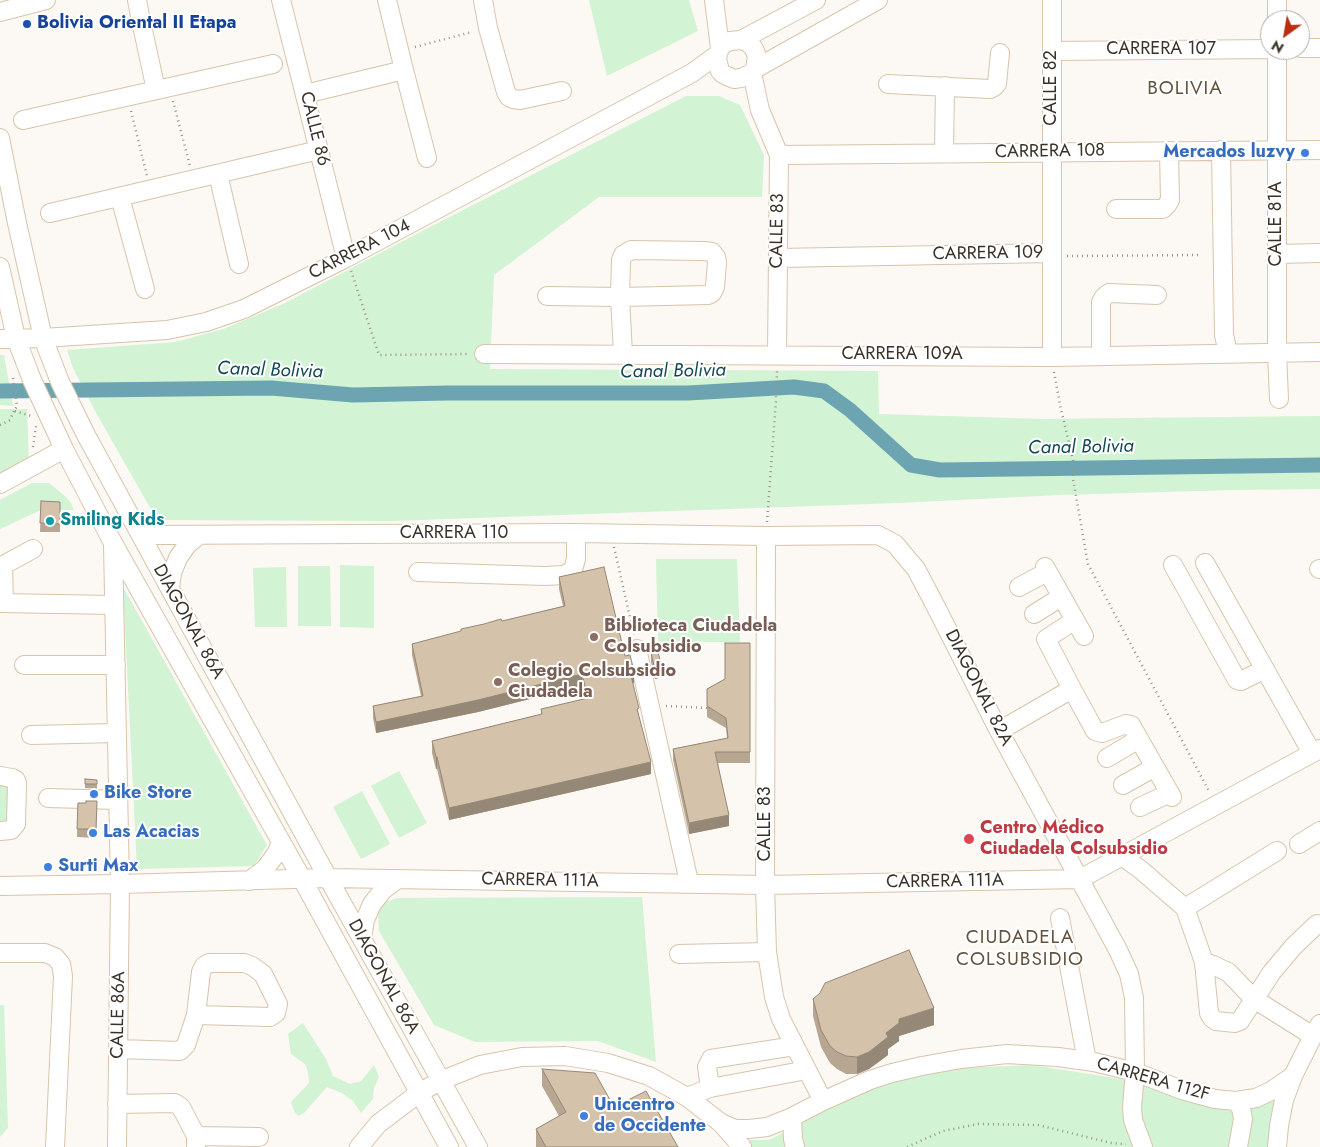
<!DOCTYPE html>
<html>
<head>
<meta charset="utf-8">
<style>
  body { margin:0 }
  #map { position:relative; width:1320px; height:1147px; overflow:hidden; background:#fcf8f3; font-family:Jost,sans-serif }
  canvas { display:block }
  .north { position:absolute; left:1260px; top:10px; width:50px; height:50px; box-sizing:border-box; background:#fff; border:1px solid #b0ada9; border-radius:50%; rotate:212deg; font-size:14px; font-weight:700; line-height:20px; text-align:center; color:#3a3229 }
  .north::after { content:''; display:block; margin:auto; width:18px; height:22px; background:#b92e0f; clip-path:polygon(50% 0,100% 100%,50% 72%,0 100%) }
</style>
</head>
<body>
<div id="map">
<canvas width="1320" height="1147"></canvas>
<div class="north">N</div>
</div>
<script>
const g = document.querySelector('canvas').getContext('2d');
g.lineJoin = 'round';
function fillPath(path, color) {
  g.fillStyle = color;
  g.fill(path, 'evenodd');
}
function shape(rows) {
  const path = new Path2D();
  for (const r of rows) {
    path.moveTo(r[0], r[1]);
    for (let i = 2; i < r.length; i += 2) path.lineTo(r[i], r[i + 1]);
  }
  return path;
}
function stroke(path, color, width, dash) {
  g.strokeStyle = color;
  g.lineWidth = width;
  g.lineCap = dash ? 'butt' : 'round';
  g.setLineDash(dash || []);
  g.stroke(path);
}
function drawText(font, color, halo, rows, align = 'center') {
  g.font = font + ' Jost,sans-serif';
  g.lineWidth = 4;
  g.setLineDash([]);
  g.textBaseline = 'middle';
  g.strokeStyle = halo;
  g.fillStyle = color;
  for (const [text, x, y, turn = 0] of rows) {
    g.save();
    g.translate(x, y);
    g.rotate((+turn || 0) * Math.PI / 180);
    g.textAlign = isNaN(turn) ? turn : align;
    if (halo) g.strokeText(text, 0, 0);
    g.fillText(text, 0, 0);
    g.restore();
  }
}
fillPath(shape([
  [589,0,689,0,698,31,607,76],
  [686,96,719,96,740,105,764,155,762,197,599,197,494,275,490,369,878,371,879,414,1043,419,1320,416,1320,489,1235,490,1059,495,898,503,391,521,157,520,94,409,73,368,67,350,176,342,226,328,285,303,426,229],
  [0,355,4,355,13,406,0,405],
  [0,409,27,409,29,462,0,477],
  [32,483,49,483,66,497,71,503,74,510,41,510,0,529,0,500],
  [656,559,737,559,740,642,658,642],
  [340,565,374,566,374,628,340,627],
  [298,566,330,566,331,626,298,626],
  [286,567,287,627,255,627,253,568],
  [123,587,267,845,254,866,137,869],
  [399,771,427,823,399,838,371,786],
  [0,779,9,779,10,828,0,828],
  [362,791,390,844,361,859,333,807],
  [642,897,656,1062,598,1041,475,1042,434,1025,379,931,378,913,385,902,398,898],
  [0,1005,4,1005,8,1128,0,1137],
  [303,1023,326,1059,333,1076,350,1084,361,1081,374,1065,379,1077,374,1088,373,1099,361,1113,353,1101,342,1093,327,1087,304,1113,298,1116,294,1111,291,1102,309,1083,308,1072,305,1064,291,1054,288,1034],
  [1032,1065,1121,1079,1212,1107,1237,1110,1256,1108,1275,1100,1270,1119,1268,1147,750,1147,743,1140,769,1140,794,1127,824,1110,867,1090,932,1071,980,1067]
]), '#d2f3d4');
stroke(shape([
  [0,391,271,388,353,395,448,393,688,393,794,387,824,391,850,410,911,465,940,470,1320,465]
]), '#6ca5b1', 15);
const minor = shape([
  [137,0,141,21,156,90],
  [281,0,346,258],
  [387,0,404,70,427,158],
  [483,0,488,28,506,92,509,97,513,99,520,100,562,91],
  [714,0,720,48],
  [1052,0,1052,357],
  [1277,0,1277,20],
  [0,12,46,0],
  [741,40,816,0],
  [1300,48,1320,48],
  [1277,50,1277,353,1279,399],
  [1052,51,1270,49],
  [755,69,757,57,755,51,752,46,747,42,741,40,730,41,724,44,720,48,718,54,717,59,720,71,723,74,727,76,734,79,741,78,752,73,755,69,878,0],
  [752,73,760,110,779,155,777,355],
  [888,84,990,89,994,87,997,84,1000,53],
  [305,94,404,70],
  [23,120,273,64],
  [0,138,17,223,43,338,60,382,86,435,328,878,478,1147],
  [1221,150,1224,335,1228,353],
  [944,153,945,86],
  [779,155,1320,150],
  [218,174,239,264],
  [120,197,145,289],
  [1116,209,1163,209,1167,205,1170,200,1169,151],
  [50,213,319,150],
  [1277,254,1320,253],
  [778,258,1052,253],
  [0,267,16,338,32,380,64,449,113,543,302,879,449,1147],
  [547,296,620,297,708,295,712,293,715,287,717,262,716,257,712,252,704,251,631,250,623,255,621,260,620,297,623,354],
  [0,339,43,338,167,330,206,322,244,309,346,258,692,73,718,54],
  [484,354,1052,357,1320,352],
  [1101,356,1101,302,1104,297,1109,293,1157,295],
  [0,484,64,449],
  [141,535,576,533,766,536,878,535,895,544,916,569,935,605,999,731,1118,950,1129,974,1134,998,1135,1072,1132,1107,1133,1120,1143,1147],
  [766,536,765,885,767,952,774,997,781,1019,823,1101],
  [113,545,120,884,117,1147],
  [1205,563,1312,753],
  [3,565,4,603],
  [1173,565,1237,680,1241,681,1265,669],
  [0,567,33,549],
  [1045,567,1084,636],
  [1319,569,1320,569],
  [418,572,545,576,564,575,573,570,576,559,576,533],
  [1019,587,1047,572],
  [170,588,172,573,178,558,187,545,199,535],
  [0,603,114,605],
  [1034,614,1061,597],
  [1075,620,1046,639,1072,689,1095,731,1102,733,1126,724,1131,725,1172,797],
  [637,649,689,882],
  [24,665,116,665],
  [999,731,1072,689],
  [31,735,117,733],
  [1107,758,1139,739],
  [0,776,12,778,16,780,17,783,16,824,11,830,0,831],
  [1123,785,1155,767],
  [48,798,118,800],
  [1140,807,1170,793],
  [1299,844,1320,831],
  [1122,856,1141,870,1185,908,1204,962,1209,1013,1212,1018,1216,1021,1235,1023,1240,1021,1272,972,1293,947,1317,924],
  [249,881,265,869,276,854,281,842],
  [0,886,120,884,328,878,765,885,1080,879,1320,749],
  [1185,908,1277,851],
  [1060,918,1087,1061],
  [362,938,365,920,372,904,383,890,398,879],
  [0,953,45,953,55,957,61,964,63,976,55,1147],
  [679,954,767,952],
  [1204,962,1213,965,1228,972,1254,999,1313,1036],
  [118,1049,180,1051,186,1045,196,1015,201,972,204,966,209,963,244,963,252,966,263,974,278,1004,276,1013,270,1017,196,1015],
  [710,1088,707,1067,711,1059,795,1046],
  [687,1097,710,1088,807,1070],
  [1236,1101,1241,1108,1243,1119,1238,1147],
  [117,1104,175,1103,181,1107,196,1136,196,1147],
  [792,1117,793,1139,795,1147],
  [721,1123,735,1129,749,1129,767,1127,792,1117,823,1101,870,1080,892,1073,922,1066,961,1059,1007,1054,1058,1057,1094,1062,1135,1072,1182,1090,1215,1099,1236,1101,1256,1098,1271,1091,1293,1076],
  [196,1136,259,1137],
  [359,1147,378,1124,419,1093,440,1081,480,1065,522,1057,565,1056,608,1063,649,1076,687,1097,721,1123,742,1147],
  [1277,1147,1279,1126,1284,1100,1293,1076,1313,1036,1320,1024]
]);
stroke(minor, '#d8c4ac', 20);
stroke(shape([
  [415,47,472,32],
  [173,101,190,166],
  [131,111,147,176],
  [1067,256,1198,255],
  [351,271,379,355,470,354],
  [1054,372,1060,405,1073,460,1073,479,1088,564,1210,793],
  [13,378,17,406,14,411,32,416],
  [0,425,10,420,14,411],
  [33,447,36,426],
  [767,522,776,400,777,370],
  [614,547,634,635],
  [666,706,707,708],
  [907,1147,943,1131,978,1124,1038,1125,1111,1143,1126,1144]
]), '#99938c', 2.5, [1, 4]);
stroke(minor, '#fff', 18);
fillPath(shape([
  [41,501,60,502,60,532,40,532],
  [559,577,625,656,634,683,632,683,651,774,449,820,437,769,436,769,432,753,432,741,541,714,541,709,585,699,582,686,478,712,376,733,373,718,373,706,421,696,412,655,412,644,563,606,559,589],
  [750,643,750,763,718,763,729,826,689,834,673,760,673,749,727,738,726,728,707,717,707,689,725,679],
  [651,653,662,677,655,679,651,662],
  [85,779,97,780,97,789,85,788],
  [97,801,96,838,77,837,78,803,86,803],
  [813,999,934,1025,899,1036,899,1041,888,1049,888,1055,869,1069,857,1074,846,1074,837,1069,830,1063,821,1047,813,1016],
  [542,1069,614,1107,678,1147,536,1147,536,1129,559,1116,542,1086]
]), '#b7a792');
fillPath(shape([
  [662,668,662,677,655,679,655,670],
  [634,671,634,683,630,684,630,672],
  [582,674,582,686,478,712,376,733,376,722],
  [436,757,437,757,437,769,436,769],
  [651,762,651,774,449,820,449,808],
  [729,815,729,826,689,834,689,823],
  [934,1008,934,1025,899,1036,899,1041,888,1049,888,1055,869,1069,857,1074,857,1057,886,1033,899,1019]
]), '#958877');
const building = shape([
  [41,501,60,502,60,524,40,523,41,501],
  [604,567,625,656,630,655,634,671,630,672,639,708,637,709,651,762,449,808,437,757,436,757,432,741,542,714,541,709,588,698,582,674,478,700,376,722,373,706,423,696,412,644,461,631,461,629,484,624,501,619,502,621,565,606,559,577,604,567],
  [725,643,750,643,750,752,715,752,729,815,689,823,673,749,728,738,726,718,707,706,707,689,725,679,725,643],
  [658,652,662,668,655,670,651,653,658,652],
  [85,779,97,780,97,784,85,784,85,779],
  [86,801,97,801,96,829,77,829,78,803,86,803,86,801],
  [909,950,934,1008,899,1019,899,1023,886,1033,888,1037,869,1052,857,1057,846,1056,837,1052,830,1046,821,1030,813,999,820,993,825,983,909,950],
  [542,1069,595,1073,614,1107,646,1091,678,1147,546,1147,536,1129,566,1112,542,1069]
]);
fillPath(building, '#d5c2aa');
stroke(building, '#958877', 1);
for (const [x, y, r, color] of [
  [27,24,5,"#1a4fb4"],
  [1305,153,5,"#3f7fe0"],
  [50,521,5,"#0f9aa8"],
  [594,637,5,"#8d6e63"],
  [498,682,5,"#8d6e63"],
  [94,794,5,"#3f7fe0"],
  [93,833,5,"#3f7fe0"],
  [969,839,6,"#e0444e"],
  [48,867,5,"#3f7fe0"],
  [584,1116,5,"#3f7fe0"]
]) {
  const dot = new Path2D();
  dot.arc(x, y, r, 0, 2 * Math.PI);
  g.fillStyle = color;
  g.fill(dot);
  stroke(dot, '#fff', 2);
}
drawText('bold 18px', '#164399', '#fff', [
  ["Bolivia Oriental II Etapa",37,24]
], 'left');
drawText('18px', '#3a3229', '#fff', [
  ["CARRERA 107",1161,50],
  ["CALLE 82",1052,88,-90],
  ["CALLE 86",314,129,76],
  ["CARRERA 108",1050,152,-1],
  ["CALLE 81A",1277,224,-90],
  ["CALLE 83",778,231,-89],
  ["CARRERA 104",360,250,-27],
  ["CARRERA 109",988,254,-1],
  ["CARRERA 109A",902,355],
  ["CARRERA 110",454,534],
  ["DIAGONAL 86A",188,622,61],
  ["DIAGONAL 82A",978,688,63],
  ["CALLE 83",766,824,-90],
  ["CARRERA 111A",540,881,1],
  ["CARRERA 111A",945,882,-1],
  ["DIAGONAL 86A",383,977,61],
  ["CALLE 86A",119,1015,-89],
  ["CARRERA 112F",1153,1080,16]
]);
drawText('bold 18px', '#366cbe', '#fff', [
  ["Mercados luzvy",1295,153,"right"],
  ["Bike Store",104,794],
  ["Las Acacias",103,833],
  ["Surti Max",58,867],
  ["Unicentro",594,1106],
  ["de Occidente",594,1127]
], 'left');
drawText('bold 18px', '#0d838f', '#fff', [
  ["Smiling Kids",60,521]
], 'left');
drawText('bold 18px', '#785e54', '#fff', [
  ["Biblioteca Ciudadela",604,627],
  ["Colsubsidio",604,648],
  ["Colegio Colsubsidio",508,672],
  ["Ciudadela",508,693]
], 'left');
drawText('bold 18px', '#be3a42', '#fff', [
  ["Centro Médico",980,829],
  ["Ciudadela Colsubsidio",980,850]
], 'left');
g.letterSpacing = '1px';
drawText('19px', '#63523d', '#fff', [
  ["BOLIVIA",1185,89],
  ["CIUDADELA",1020,938],
  ["COLSUBSIDIO",1020,960]
]);
g.letterSpacing = '0px';
drawText('italic 19px', '#134751', '#fff', [
  ["Canal Bolivia",270,371,2],
  ["Canal Bolivia",673,372,-1],
  ["Canal Bolivia",1081,448,-1]
]);
</script>
</body>
</html>
